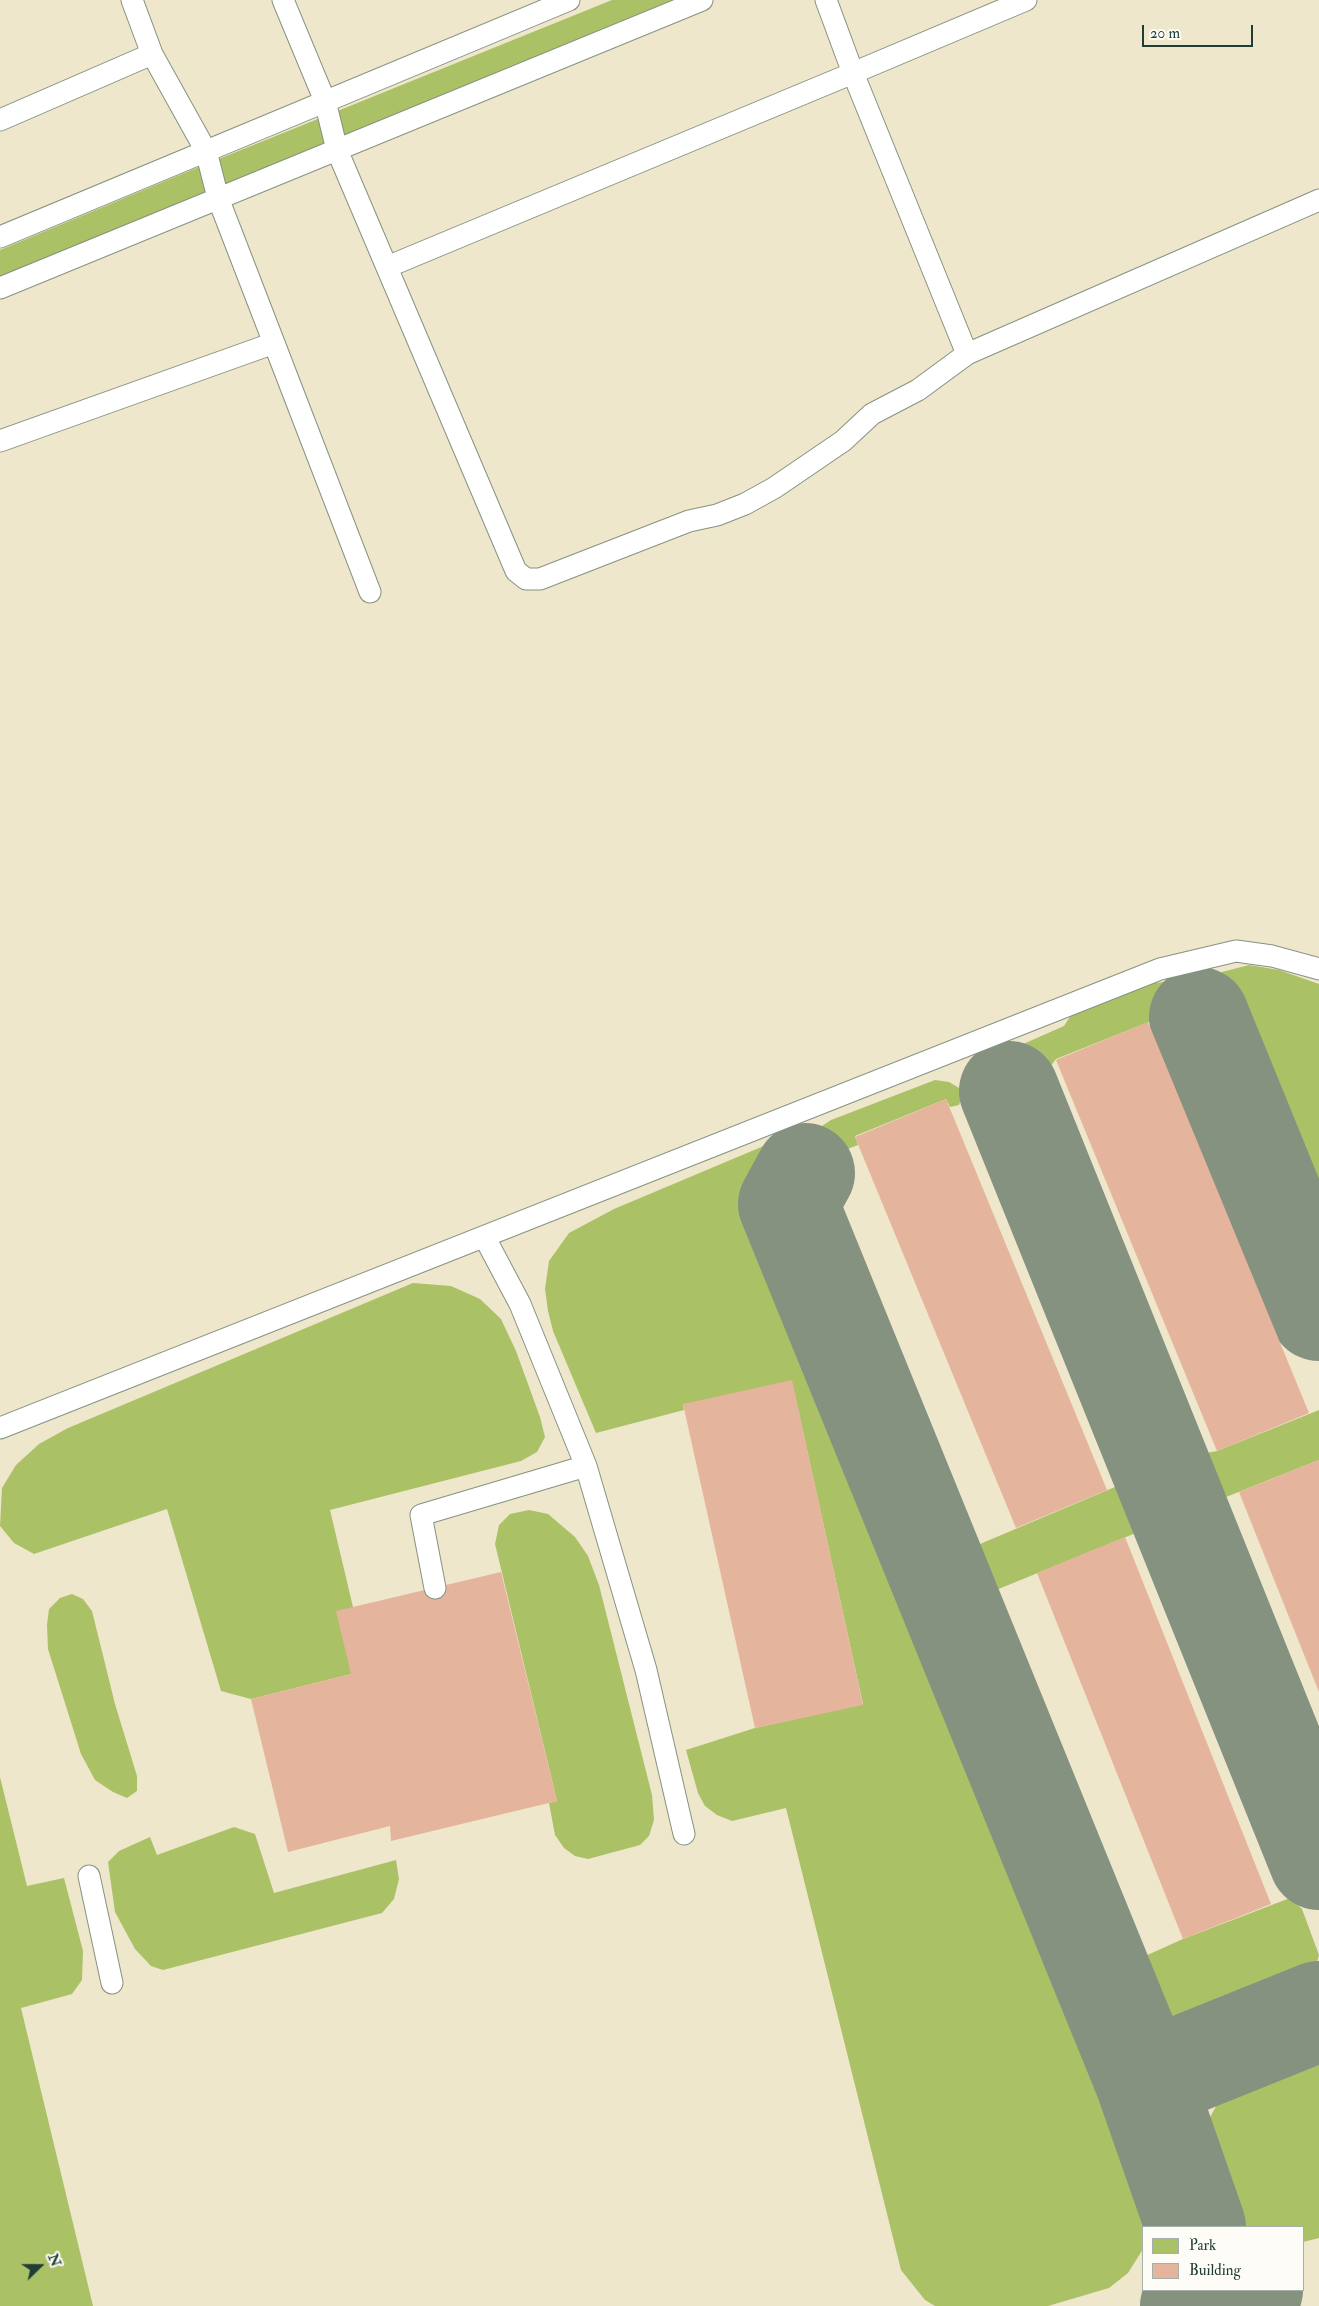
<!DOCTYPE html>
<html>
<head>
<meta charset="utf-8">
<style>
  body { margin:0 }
  #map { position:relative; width:1319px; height:2306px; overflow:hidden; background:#eee7cc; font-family:"IM FELL Double Pica",serif }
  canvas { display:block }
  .legend { position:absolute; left:1142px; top:2226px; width:162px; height:65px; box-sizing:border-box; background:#fdfcf7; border:1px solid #a4b0a9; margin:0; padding:6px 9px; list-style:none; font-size:15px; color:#1f3d34 }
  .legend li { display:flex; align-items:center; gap:10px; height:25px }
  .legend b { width:25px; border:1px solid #a4b0a9 }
  .north { position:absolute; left:15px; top:2241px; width:50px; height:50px; -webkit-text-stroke:4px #fdfcf7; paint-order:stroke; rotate:68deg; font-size:14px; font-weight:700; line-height:20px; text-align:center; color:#1f3d34 }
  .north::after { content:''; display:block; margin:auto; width:18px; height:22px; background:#1f3d34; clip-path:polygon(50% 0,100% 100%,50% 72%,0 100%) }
  .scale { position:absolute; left:1142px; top:25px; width:111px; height:22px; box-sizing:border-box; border:2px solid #1f3d34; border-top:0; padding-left:6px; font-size:15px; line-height:18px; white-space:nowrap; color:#1f3d34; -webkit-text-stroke:4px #fdfcf7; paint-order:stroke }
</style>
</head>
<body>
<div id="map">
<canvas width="1319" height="2306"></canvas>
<ul class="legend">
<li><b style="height:14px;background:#abc166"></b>Park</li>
<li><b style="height:14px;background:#e5b49c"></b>Building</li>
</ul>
<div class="north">N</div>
<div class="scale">20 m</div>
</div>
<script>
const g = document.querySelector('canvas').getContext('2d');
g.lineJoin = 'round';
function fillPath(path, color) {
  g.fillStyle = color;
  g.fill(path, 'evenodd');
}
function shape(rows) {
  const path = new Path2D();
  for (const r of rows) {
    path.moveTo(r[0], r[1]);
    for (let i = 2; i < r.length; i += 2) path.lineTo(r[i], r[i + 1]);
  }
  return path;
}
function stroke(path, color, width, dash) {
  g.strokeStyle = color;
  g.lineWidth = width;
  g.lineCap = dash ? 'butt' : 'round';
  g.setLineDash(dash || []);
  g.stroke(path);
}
fillPath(shape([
  [612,0,679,0,0,277,0,250,194,169],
  [1249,965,1279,970,1319,984,1319,1194,1313,1190,1230,995,1218,990,1216,978,1222,972],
  [1172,981,1188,985,1194,1004,1056,1059,1050,1067,1013,1083,997,1088,989,1087,981,1081,979,1068,987,1060,1064,1026,1075,1009,1147,984],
  [935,1080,949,1082,959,1088,962,1096,959,1105,950,1107,946,1099,855,1136,858,1145,816,1161,811,1147,815,1137,822,1126,831,1120],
  [766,1145,777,1146,789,1162,792,1172,742,1193,1146,2193,1152,2220,1150,2227,1143,2227,1143,2249,1128,2273,1109,2288,1048,2306,935,2306,925,2300,901,2270,786,1808,732,1821,717,1815,705,1806,698,1793,686,1750,755,1728,863,1704,795,1395,683,1404,684,1410,596,1433,553,1331,548,1311,545,1289,549,1261,569,1233,614,1209],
  [413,1283,451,1286,480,1299,501,1319,516,1351,540,1417,545,1437,537,1452,521,1461,330,1510,353,1607,351,1674,251,1699,221,1691,167,1509,34,1554,14,1543,0,1526,2,1488,16,1465,39,1444,68,1428],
  [1319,1410,1319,1460,1216,1501,1199,1499,1188,1491,1185,1476,1190,1461,1201,1454,1217,1451],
  [1129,1481,1139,1487,1151,1515,1148,1528,974,1599,954,1555],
  [529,1510,548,1514,575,1537,588,1556,599,1585,652,1795,654,1820,649,1836,640,1845,588,1859,575,1856,564,1848,555,1835,549,1803,557,1801,495,1544,499,1525,510,1514],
  [72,1594,83,1599,92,1611,115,1704,137,1776,137,1791,127,1798,113,1792,95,1780,81,1754,48,1649,47,1625,49,1609,60,1598],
  [0,1777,27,1886,64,1878,83,1951,82,1980,72,1994,21,2008,93,2306,0,2306],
  [234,1827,255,1834,274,1893,396,1860,399,1879,394,1899,382,1913,163,1970,151,1966,135,1949,115,1912,108,1862,119,1851,150,1837,157,1855],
  [1290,1898,1302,1909,1319,1955,1315,1970,1307,1978,1192,2025,1175,2029,1161,2027,1144,2019,1123,1966,1183,1939],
  [1319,2042,1319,2238,1303,2242,1303,2227,1240,2227,1234,2224,1215,2199,1203,2164,1202,2132,1227,2086,1256,2067]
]), '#abc166');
stroke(shape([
  [1199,1017,1319,1311],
  [1009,1091,1319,1860],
  [805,1173,788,1204,1145,2081],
  [1196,2227,1145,2081,1319,2011],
  [1190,2306,1253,2290]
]), '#869280', 100);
fillPath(shape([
  [1148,1022,1309,1413,1217,1451,1056,1060],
  [946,1099,1107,1490,1016,1528,855,1137],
  [792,1380,863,1705,755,1728,683,1404],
  [1319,1460,1319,1692,1239,1492],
  [1125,1537,1271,1904,1183,1939,1037,1573],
  [501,1572,557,1801,391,1841,390,1826,288,1852,251,1699,351,1674,336,1611]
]), '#e5b49c');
const service = shape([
  [283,0,325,101,337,150,516,571,526,579,540,579,689,521,717,515,745,504,774,488,843,441,872,414,918,390,967,354],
  [826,0,853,73,1026,0],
  [0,120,152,54],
  [0,237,569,0],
  [387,267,853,73,967,354,1319,200],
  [0,288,702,0],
  [274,343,370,592],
  [0,441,274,343,218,198,206,151,152,54,132,0],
  [485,1238,520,1304,586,1466,646,1670,684,1834],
  [0,1428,1160,969,1236,951,1272,956,1319,969],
  [435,1588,421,1515,586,1466],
  [89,1876,112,1983]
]);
stroke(service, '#869280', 23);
stroke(service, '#fff', 21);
</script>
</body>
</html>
